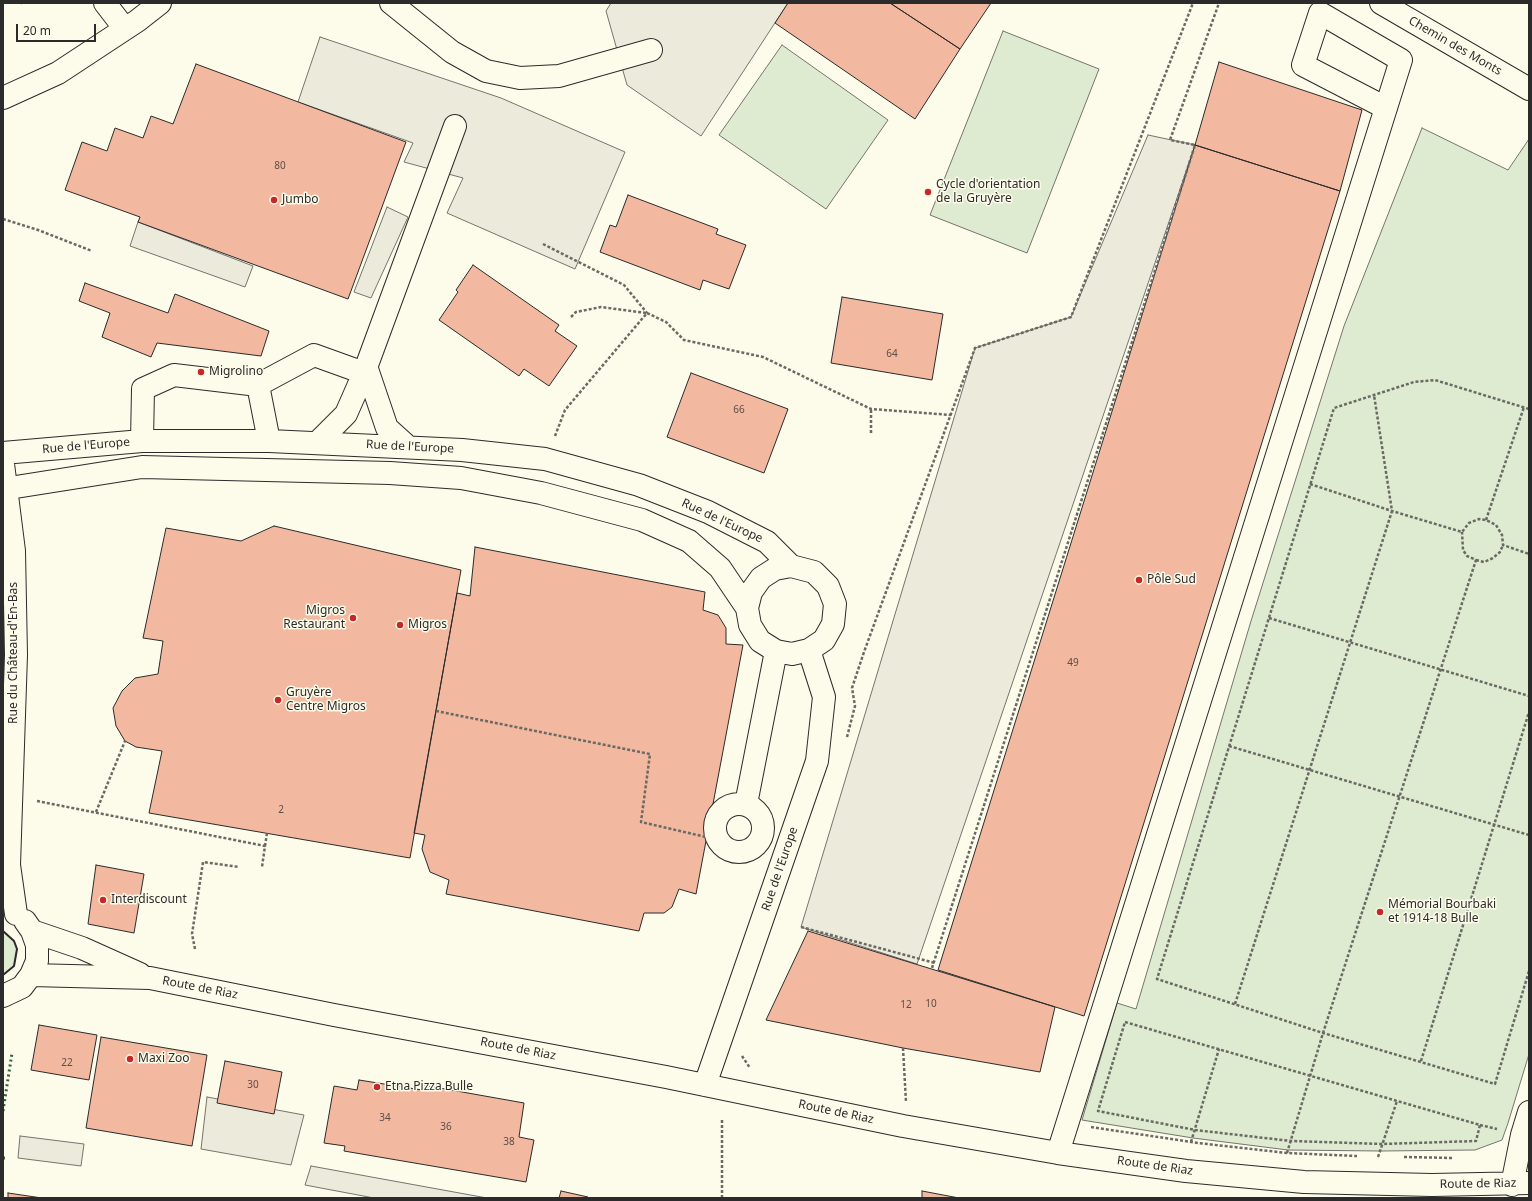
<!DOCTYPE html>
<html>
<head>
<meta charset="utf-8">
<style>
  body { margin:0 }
  #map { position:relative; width:1532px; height:1201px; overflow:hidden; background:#fdfbea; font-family:"Noto Sans",sans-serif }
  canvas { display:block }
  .frame { position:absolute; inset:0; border:4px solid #2b2b2b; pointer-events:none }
  .scale { position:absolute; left:16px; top:24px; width:80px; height:18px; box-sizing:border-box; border:2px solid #2b2b2b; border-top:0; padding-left:5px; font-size:12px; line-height:14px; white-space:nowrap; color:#2b2b2b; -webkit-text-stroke:3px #fdfbea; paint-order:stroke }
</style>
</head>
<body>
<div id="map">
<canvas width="1532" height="1201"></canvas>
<div class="frame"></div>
<div class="scale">20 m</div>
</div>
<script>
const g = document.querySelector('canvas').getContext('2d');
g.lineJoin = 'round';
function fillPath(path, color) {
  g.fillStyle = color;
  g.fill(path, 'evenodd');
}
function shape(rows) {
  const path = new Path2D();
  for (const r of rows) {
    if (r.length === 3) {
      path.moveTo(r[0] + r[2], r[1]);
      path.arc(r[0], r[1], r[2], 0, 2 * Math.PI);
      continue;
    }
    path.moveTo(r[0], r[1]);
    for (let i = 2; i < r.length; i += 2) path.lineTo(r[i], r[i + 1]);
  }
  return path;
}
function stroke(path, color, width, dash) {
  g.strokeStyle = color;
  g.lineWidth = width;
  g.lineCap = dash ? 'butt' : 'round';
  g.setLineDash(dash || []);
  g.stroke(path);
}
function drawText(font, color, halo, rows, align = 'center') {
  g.font = font + ' "Noto Sans",sans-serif';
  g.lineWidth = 3;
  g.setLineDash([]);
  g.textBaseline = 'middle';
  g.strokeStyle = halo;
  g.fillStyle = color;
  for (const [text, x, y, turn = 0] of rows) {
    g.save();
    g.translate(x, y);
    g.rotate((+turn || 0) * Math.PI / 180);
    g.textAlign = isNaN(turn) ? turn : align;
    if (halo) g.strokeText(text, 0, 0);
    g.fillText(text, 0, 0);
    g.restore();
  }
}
const green = shape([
  [1003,31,1099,69,1027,253,930,215,1003,31],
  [782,45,888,120,826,209,719,135,782,45],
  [1422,128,1508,170,1529,139,1529,1054,1508,1123,1502,1140,1475,1150,1381,1151,1288,1150,1193,1138,1082,1120,1117,1003,1136,1009,1251,621,1344,326,1422,128],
  [3,931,14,941,17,949,14,966,3,975,3,931]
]);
fillPath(green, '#deebd1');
stroke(green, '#74746e', 1);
const parking = shape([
  [611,3,788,3,701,136,627,85,606,11,611,3],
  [320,37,501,98,625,152,575,269,447,213,463,178,404,162,413,143,298,102,320,37],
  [1148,135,1195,145,917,964,801,927,975,348,1071,317,1148,135],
  [387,207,408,217,371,298,354,292,387,207],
  [138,222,253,266,245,287,130,246,138,222],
  [207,1097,304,1115,291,1165,201,1149,207,1097],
  [20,1136,84,1144,81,1166,18,1158,20,1136],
  [311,1166,487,1198,374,1198,305,1185,311,1166]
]);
fillPath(parking, '#eceadb');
stroke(parking, '#74746e', 1);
const building = shape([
  [788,3,890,3,960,49,915,119,775,23,788,3],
  [890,3,991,3,960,49,890,3],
  [1219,62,1362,110,1340,191,1195,145,1219,62],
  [196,64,406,142,348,299,138,222,140,217,65,190,82,142,107,151,115,128,143,138,151,116,173,124,196,64],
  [1195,145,1340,191,1084,1016,938,970,1195,145],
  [628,195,718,229,716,234,746,245,729,289,703,280,700,290,600,252,610,225,616,227,628,195],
  [473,265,559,325,555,331,577,346,549,386,524,369,519,376,439,320,458,292,456,290,473,265],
  [85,283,168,313,175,294,269,331,261,356,157,343,151,357,102,337,110,313,79,301,85,283],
  [842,297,943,314,932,380,831,363,842,297],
  [691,373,788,409,764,473,667,437,691,373],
  [274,526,461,570,410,858,149,813,162,751,136,747,125,741,116,726,113,708,122,691,135,678,158,674,163,641,143,638,166,528,241,541,274,526],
  [475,547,705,592,703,610,718,615,726,628,726,644,743,645,696,894,679,889,672,907,664,913,644,913,639,931,446,894,449,880,430,872,422,849,425,835,414,833,457,593,470,596,475,547],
  [96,865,144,874,134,933,88,924,96,865],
  [808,931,1055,1007,1040,1072,903,1048,766,1020,808,931],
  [39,1025,97,1035,89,1080,31,1070,39,1025],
  [101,1037,207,1055,192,1146,86,1128,101,1037],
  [225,1061,282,1072,274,1114,217,1103,225,1061],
  [359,1080,422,1090,423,1085,524,1103,519,1137,534,1140,526,1182,344,1151,345,1146,324,1143,334,1086,357,1090,359,1080],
  [561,1191,588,1197,588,1198,559,1198,561,1191],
  [922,1191,959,1198,922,1198,922,1191],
  [8,1193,42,1198,8,1198,8,1193]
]);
fillPath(building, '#f2b8a0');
stroke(building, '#2b2b2b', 1);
const minor = shape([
  [105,3,125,29],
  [391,3,452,52,486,71,520,78,559,76,651,50],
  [1381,3,1529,89],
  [3,98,58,73,137,21,160,3],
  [366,366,387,428,408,447],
  [142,441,143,389,174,375,258,385],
  [269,441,258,385,314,355,364,373],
  [318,442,346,414,364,373,455,126],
  [3,453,142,441,269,441,462,450,545,459,639,485,708,512,767,542,791,566,814,572,828,586,835,604,833,624,824,640,809,650,792,654,776,651,760,641,750,625,747,608,751,592,761,578,775,569,791,566],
  [3,464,14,551,16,655,9,865,16,914],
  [3,489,142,467,390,473,461,478,541,493,642,520,689,541,720,568,747,608],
  [739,828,24],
  [746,804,776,651],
  [32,931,82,948,140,974],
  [31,975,150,978,334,1015,666,1077,903,1126,1058,1153,1186,1171,1304,1182,1432,1185,1529,1183],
  [3,996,22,987,31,975,37,961,37,945,32,931,25,921],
  [705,1085,817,761,824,697,809,650],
  [1058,1153,1401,60,1320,13,1303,65,1386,108],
  [1512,1185,1522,1135,1529,1112]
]);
stroke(minor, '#2b2b2b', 24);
stroke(shape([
  [21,3,22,3],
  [3,219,38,230,92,251],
  [543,244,624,285,647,313],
  [571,317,576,312,601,307,646,313],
  [1529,409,1435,380,1414,382,1334,408,1157,979,1323,1033,1495,1084,1529,971],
  [871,433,871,409],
  [555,436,565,410,647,313,666,322,684,340,763,357,871,409,951,415],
  [1310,484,1392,511,1462,532,1469,523,1479,519,1486,520,1496,525,1502,535,1503,545,1529,554],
  [1486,520,1524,407],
  [1476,560,1484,562,1493,558,1500,552,1503,545],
  [1269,618,1529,696],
  [436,711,650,754,641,822,706,837,761,847],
  [847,737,855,706,852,688,864,652,975,348,1071,317,1193,3],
  [1229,746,1529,835],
  [37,801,265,846,262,867],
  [96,812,125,741],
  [265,846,267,833],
  [801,927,935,963],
  [195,949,192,934,203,862,239,867],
  [932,968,1195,145,1170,140,1219,3],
  [1235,1004,1392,511,1374,395],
  [1125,1022,1480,1125,1476,1141,1382,1144,1291,1141,1195,1130,1098,1111,1125,1022],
  [903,1048,906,1102],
  [742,1056,750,1068],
  [1421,1061,1529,712],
  [1480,1125,1497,1129],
  [1091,1127,1198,1143,1287,1153,1357,1156],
  [1191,1142,1219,1049],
  [1287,1153,1323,1033,1476,560,1467,556,1463,550,1462,532],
  [1378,1157,1397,1101],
  [1404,1157,1453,1158],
  [722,1198,722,1119]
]), '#6a6964', 2.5, [3, 2]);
stroke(minor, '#fdfbea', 22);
stroke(shape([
  [3,1111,12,1053],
  [3,1158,6,1158]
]), '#34623c', 3, [2, 3]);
stroke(shape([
  [3,931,14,941,17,949,14,966,3,975]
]), '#2b2b2b', 2);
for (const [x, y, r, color] of [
  [928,192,4,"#c62828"],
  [274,200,4,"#c62828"],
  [201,372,4,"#c62828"],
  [1139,580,4,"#c62828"],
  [353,618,4,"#c62828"],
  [400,625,4,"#c62828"],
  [278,700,4,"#c62828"],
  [103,900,4,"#c62828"],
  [1380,912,4,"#c62828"],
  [130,1059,4,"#c62828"],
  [377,1087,4,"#c62828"]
]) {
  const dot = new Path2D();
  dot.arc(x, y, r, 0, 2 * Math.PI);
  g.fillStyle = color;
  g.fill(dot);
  stroke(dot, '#fdfbea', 1.5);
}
drawText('10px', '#5d4e48', null, [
  ["80",280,166],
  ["64",892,354],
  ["66",739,410],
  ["49",1073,663],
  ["2",281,810],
  ["10",931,1004],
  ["12",906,1005],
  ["22",67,1063],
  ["30",253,1085],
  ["34",385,1118],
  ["36",446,1127],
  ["38",509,1142]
]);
drawText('12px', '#2b2b2b', '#fdfbea', [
  ["Chemin des Monts",1455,46,30],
  ["Rue de l'Europe",86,446,-5],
  ["Rue de l'Europe",410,447,3],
  ["Rue de l'Europe",722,521,25],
  ["Rue du Château-d'En-Bas",14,653,-90],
  ["Rue de l'Europe",780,869,-71],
  ["Route de Riaz",200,988,11],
  ["Route de Riaz",518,1049,11],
  ["Route de Riaz",836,1112,12],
  ["Route de Riaz",1155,1166,8],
  ["Route de Riaz",1478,1184,-1]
]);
drawText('12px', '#2b2b2b', '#fdfbea', [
  ["Cycle d'orientation",936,185],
  ["de la Gruyère",936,199],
  ["Jumbo",282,200],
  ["Migrolino",209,372],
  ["Pôle Sud",1147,580],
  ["Migros",345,611,"right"],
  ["Restaurant",345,625,"right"],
  ["Migros",408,625],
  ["Gruyère",286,693],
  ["Centre Migros",286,707],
  ["Interdiscount",111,900],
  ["Mémorial Bourbaki",1388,905],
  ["et 1914-18 Bulle",1388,919],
  ["Maxi Zoo",138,1059],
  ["Etna Pizza Bulle",385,1087]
], 'left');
</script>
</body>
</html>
